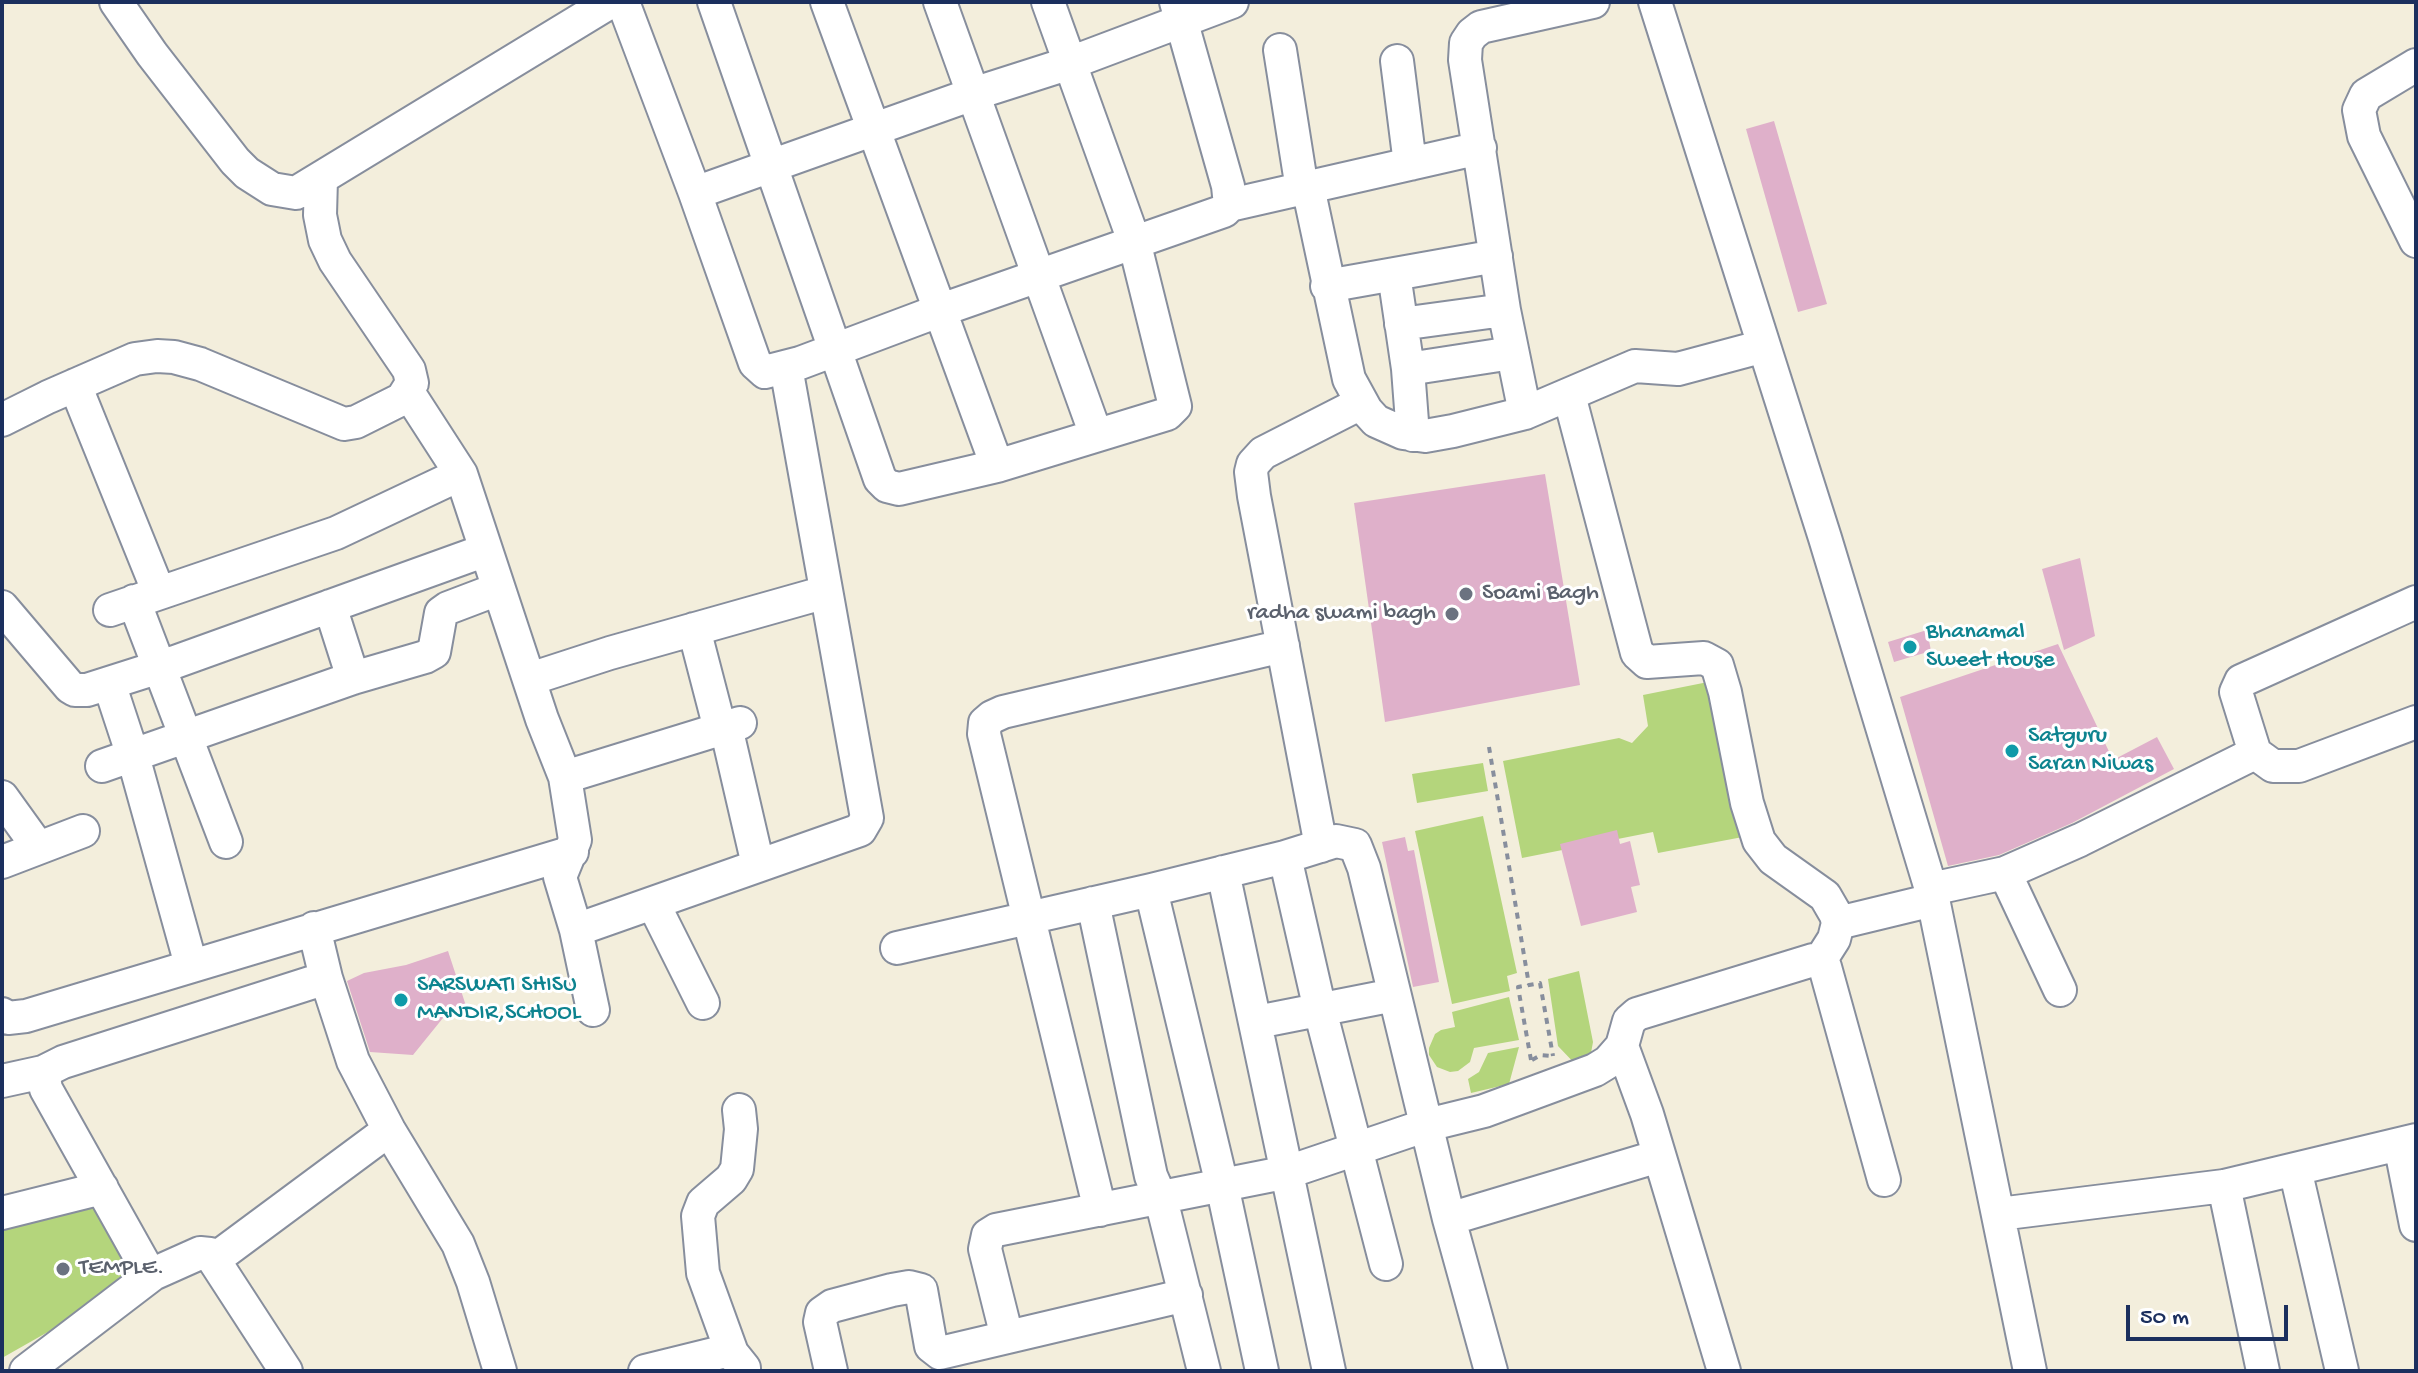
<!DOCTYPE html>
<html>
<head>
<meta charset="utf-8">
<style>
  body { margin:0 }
  #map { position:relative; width:2418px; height:1373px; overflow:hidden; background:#f3eedc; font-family:"Gochi Hand",sans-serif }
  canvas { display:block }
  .frame { position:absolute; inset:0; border:4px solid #1b2f5e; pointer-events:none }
  .scale { position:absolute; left:2126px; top:1305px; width:162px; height:36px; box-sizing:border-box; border:4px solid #1b2f5e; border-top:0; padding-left:10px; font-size:24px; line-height:28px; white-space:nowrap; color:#1b2f5e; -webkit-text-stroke:6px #fff; paint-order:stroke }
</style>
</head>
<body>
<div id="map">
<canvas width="2418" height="1373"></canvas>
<div class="frame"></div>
<div class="scale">50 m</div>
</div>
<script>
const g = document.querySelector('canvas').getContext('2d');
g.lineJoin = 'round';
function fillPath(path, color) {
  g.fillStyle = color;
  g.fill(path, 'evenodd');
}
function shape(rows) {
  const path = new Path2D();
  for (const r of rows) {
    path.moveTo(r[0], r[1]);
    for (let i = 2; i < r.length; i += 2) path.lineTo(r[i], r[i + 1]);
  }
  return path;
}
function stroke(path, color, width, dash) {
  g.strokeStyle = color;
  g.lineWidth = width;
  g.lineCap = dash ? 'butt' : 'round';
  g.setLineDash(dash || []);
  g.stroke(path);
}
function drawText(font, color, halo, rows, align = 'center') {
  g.font = font + ' "Gochi Hand",sans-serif';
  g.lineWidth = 6;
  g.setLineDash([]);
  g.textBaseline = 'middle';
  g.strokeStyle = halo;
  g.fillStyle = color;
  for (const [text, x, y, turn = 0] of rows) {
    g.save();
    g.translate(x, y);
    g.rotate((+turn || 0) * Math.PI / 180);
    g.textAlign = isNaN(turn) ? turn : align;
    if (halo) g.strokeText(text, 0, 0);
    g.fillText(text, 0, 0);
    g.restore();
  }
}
fillPath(shape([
  [1718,680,1748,836,1658,853,1653,832,1522,858,1503,761,1619,738,1632,743,1648,726,1643,695],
  [1483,763,1488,791,1417,803,1412,774],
  [1483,816,1517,973,1507,976,1510,991,1452,1004,1415,831],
  [1579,971,1593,1042,1589,1064,1578,1067,1558,1046,1548,979],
  [1509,997,1519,1040,1474,1048,1470,1062,1458,1071,1450,1072,1437,1067,1429,1055,1429,1048,1435,1034,1441,1030,1455,1027,1452,1012],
  [1519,1047,1509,1084,1471,1093,1468,1079,1479,1072,1488,1053],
  [94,1203,135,1274,69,1320,2,1358,2,1223]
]), '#b4d57c');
fillPath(shape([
  [1774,121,1827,304,1798,312,1746,129],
  [1545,474,1580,685,1385,722,1354,503],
  [2080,558,2095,636,2064,650,2042,569],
  [1927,630,1931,651,1894,662,1888,642],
  [2058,644,2113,760,2157,737,2174,769,2072,823,1999,855,1948,866,1900,697],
  [1617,830,1620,844,1630,841,1640,885,1631,887,1637,912,1581,926,1560,844],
  [1405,837,1408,851,1414,850,1439,982,1413,987,1382,842],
  [448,951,468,1012,447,1013,413,1055,370,1052,347,981,364,973,406,965]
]), '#dfb0ca');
const minor = shape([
  [116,2,152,54,235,161,247,173,272,189,296,193,610,2],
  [623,2,695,193,755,363,765,372,800,363,941,310,1224,211,1230,205,1228,186,1176,2],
  [714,2,880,479,887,486,899,489,997,466],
  [827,2,997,466,1167,414,1175,406,1134,241,1048,2],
  [940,2,1096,435],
  [1655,2,1825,538,1931,889,2030,1371],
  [1280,50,1302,189],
  [1397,61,1410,164],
  [2416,65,2366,95,2359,110,2364,136,2416,241],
  [1308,187,1349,379,1366,410,1376,421,1403,433,1425,436,1453,431,1525,413,1635,366,1678,369,1764,346],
  [695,193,973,94,1070,63,1232,2],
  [1230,205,1480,148],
  [1394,274,1408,369,1413,435],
  [1327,286,1496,256],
  [1401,324,1504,310],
  [1408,369,1512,353],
  [75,385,159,593],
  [408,392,461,474,542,719,565,777,575,840,560,877,576,930,593,1010],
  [1569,395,1637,653,1647,662,1704,658,1717,665,1725,692,1747,803,1759,841,1773,859,1825,896,1836,915,1838,923,1834,939,1820,961],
  [1525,413,1504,310,1465,60,1466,43,1472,34,1481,27,1593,2],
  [2,420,48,397,135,359,157,356,174,357,200,364,344,424,356,422,402,399,412,383,409,370,335,261,325,240,320,215,321,179],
  [134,601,226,842],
  [330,606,353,678],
  [2,607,70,687,75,690,87,690,175,662,486,550],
  [110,610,336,533,461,474],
  [694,629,720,729],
  [530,679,610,653,826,592],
  [109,683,133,756,191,965],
  [726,727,758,865],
  [2255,753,2273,766,2299,766,2416,722],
  [102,766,353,678,425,657,434,652,441,613,448,608,498,589],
  [565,777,740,723],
  [2,797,38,847],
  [1321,846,1254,496,1251,472,1253,464,1263,453,1361,403],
  [1285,857,1320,1010,1386,1264],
  [2,862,83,831],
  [1223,872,1329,1371],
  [2005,873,2060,990],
  [1931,889,2005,873,2080,840,2255,753,2236,692,2241,681,2416,602],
  [1151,890,1222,1185,1262,1371],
  [653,903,703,1003],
  [1093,903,1151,1176,1161,1199,1204,1371],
  [1838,923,1933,900],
  [314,928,326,978,353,1061,389,1130,458,1244,473,1282,500,1371],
  [576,930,860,830,867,818,786,367],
  [897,948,1151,890,1285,857,1336,841,1355,845,1364,868,1449,1219,1491,1371],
  [2,1014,8,1018,26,1016,572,852],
  [1257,1022,1394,995],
  [1622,1046,1647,1114,1724,1371],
  [2,1081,43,1072],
  [2400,1144,2416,1225],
  [2295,1169,2342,1371],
  [2224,1186,2263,1371],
  [1100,1210,984,734,985,723,992,717,1003,712,1283,646],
  [2,1213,102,1188],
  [1999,1214,2224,1186,2416,1140],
  [1449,1219,1659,1156],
  [215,1259,389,1130],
  [1007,1337,985,1249,988,1235,996,1230,1288,1172,1427,1125,1484,1111,1595,1070,1608,1062,1622,1046,1629,1021,1637,1014,1813,960,1820,961,1825,967,1884,1180],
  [732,1353,703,1273,698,1216,703,1203,731,1179,737,1169,741,1129,739,1110],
  [26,1371,153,1274],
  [286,1371,210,1254,200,1253,153,1274,148,1271,46,1089,43,1072,63,1062,326,978],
  [645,1371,722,1352,732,1353,744,1368],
  [831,1371,820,1322,822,1313,832,1306,892,1290,909,1287,921,1290,931,1346,940,1353,1186,1295]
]);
stroke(minor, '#878e9d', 36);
stroke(shape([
  [1489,747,1529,985],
  [1531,1060,1518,987,1540,983,1553,1056],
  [1532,1060,1541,1055,1553,1056]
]), '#878e9d', 4, [6, 6]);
stroke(minor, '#fff', 32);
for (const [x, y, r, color] of [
  [1466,594,8,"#6b7280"],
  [1452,614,8,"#6b7280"],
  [1910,647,8,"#0f9aa8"],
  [2012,751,8,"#0f9aa8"],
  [401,1000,8,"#0f9aa8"],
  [63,1269,8,"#6b7280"]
]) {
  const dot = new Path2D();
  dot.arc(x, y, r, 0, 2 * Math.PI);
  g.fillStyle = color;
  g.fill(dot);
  stroke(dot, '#fff', 3);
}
drawText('24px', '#5b616d', '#fff', [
  ["Soami Bagh",1482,594],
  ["radha swami bagh",1436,614,"right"],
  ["TEMPLE.",79,1269]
], 'left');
drawText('24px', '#0d838f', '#fff', [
  ["Bhanamal",1926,633],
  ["Sweet House",1926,661],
  ["Satguru",2028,737],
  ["Saran Niwas",2028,765],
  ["SARSWATI SHISU",417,986],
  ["MANDIR,SCHOOL",417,1014]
], 'left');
</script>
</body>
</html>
